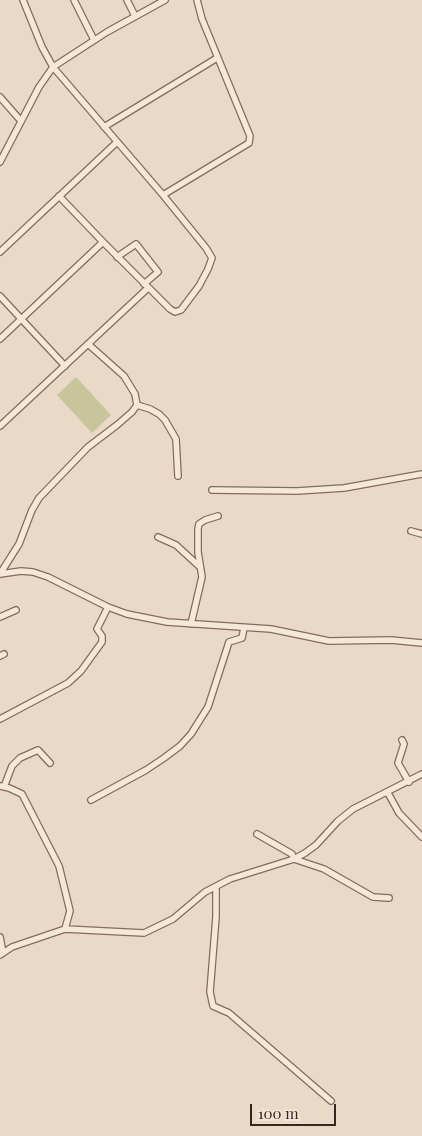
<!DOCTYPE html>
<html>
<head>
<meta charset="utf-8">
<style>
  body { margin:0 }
  #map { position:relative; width:422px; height:1136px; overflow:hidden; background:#ead9c6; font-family:"Playfair Display",serif }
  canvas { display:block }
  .scale { position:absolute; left:250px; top:1104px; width:86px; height:22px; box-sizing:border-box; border:2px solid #362620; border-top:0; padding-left:6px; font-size:15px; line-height:18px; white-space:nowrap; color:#362620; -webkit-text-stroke:4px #f2e4d5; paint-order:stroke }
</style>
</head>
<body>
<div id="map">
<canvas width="422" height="1136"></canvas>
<div class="scale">100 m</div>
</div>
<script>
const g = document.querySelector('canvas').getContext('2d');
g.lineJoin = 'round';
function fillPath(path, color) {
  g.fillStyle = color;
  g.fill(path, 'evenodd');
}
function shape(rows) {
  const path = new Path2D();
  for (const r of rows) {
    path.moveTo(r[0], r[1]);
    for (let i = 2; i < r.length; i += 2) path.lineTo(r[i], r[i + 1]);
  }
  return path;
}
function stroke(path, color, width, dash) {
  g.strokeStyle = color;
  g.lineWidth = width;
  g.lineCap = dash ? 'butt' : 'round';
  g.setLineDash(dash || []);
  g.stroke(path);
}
fillPath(shape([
  [76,377,111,415,92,433,57,395]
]), '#c8c49b');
const minor = shape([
  [23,0,42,47,53,67,163,195,206,248,212,258,208,269,199,286,181,310,175,312,170,309,103,242,59,196],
  [74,0,94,40],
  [127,0,135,16],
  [0,97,21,121],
  [104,127,217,58],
  [0,162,39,87,53,67,107,32,165,0],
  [163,195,249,143,250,136,202,19,197,0],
  [0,252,117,142],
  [117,257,136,244,158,272,144,284],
  [0,296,65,366],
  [0,339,103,242],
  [137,405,150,409,159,414,165,420,176,439,178,476],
  [0,426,148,288],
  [212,490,297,491,344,488,422,474],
  [411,531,422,534],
  [158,537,176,545,200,567],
  [0,574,21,571,33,572,48,577,108,607,127,614,167,622,271,629,329,641,391,640,422,643],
  [0,574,19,544,32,510,39,498,88,447,117,425,132,412,137,405,135,394,124,376,88,344],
  [0,617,16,610],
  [191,624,202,577,198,552,198,529,199,524,205,520,218,516],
  [0,656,4,654],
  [0,719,68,683,81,671,102,642,102,636,97,629,108,607],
  [402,740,404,744,398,763,409,782],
  [0,786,9,788,22,794,59,866,70,911,65,929],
  [4,787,12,766,20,758,38,750,50,763],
  [388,793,399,813,422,837],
  [91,800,146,770,164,758,180,746,191,734,208,707,229,642,242,638,244,628],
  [257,834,292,854,294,859,324,869,373,897,389,898],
  [216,888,216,917,210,992,213,1006,229,1013,331,1101],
  [0,937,3,953],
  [0,955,12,947,65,929,144,933,173,919,205,892,230,879,294,859,305,853,316,845,338,821,353,809,422,774]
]);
stroke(minor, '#846b5d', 8);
stroke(minor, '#f6e8d9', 5.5);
</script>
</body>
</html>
